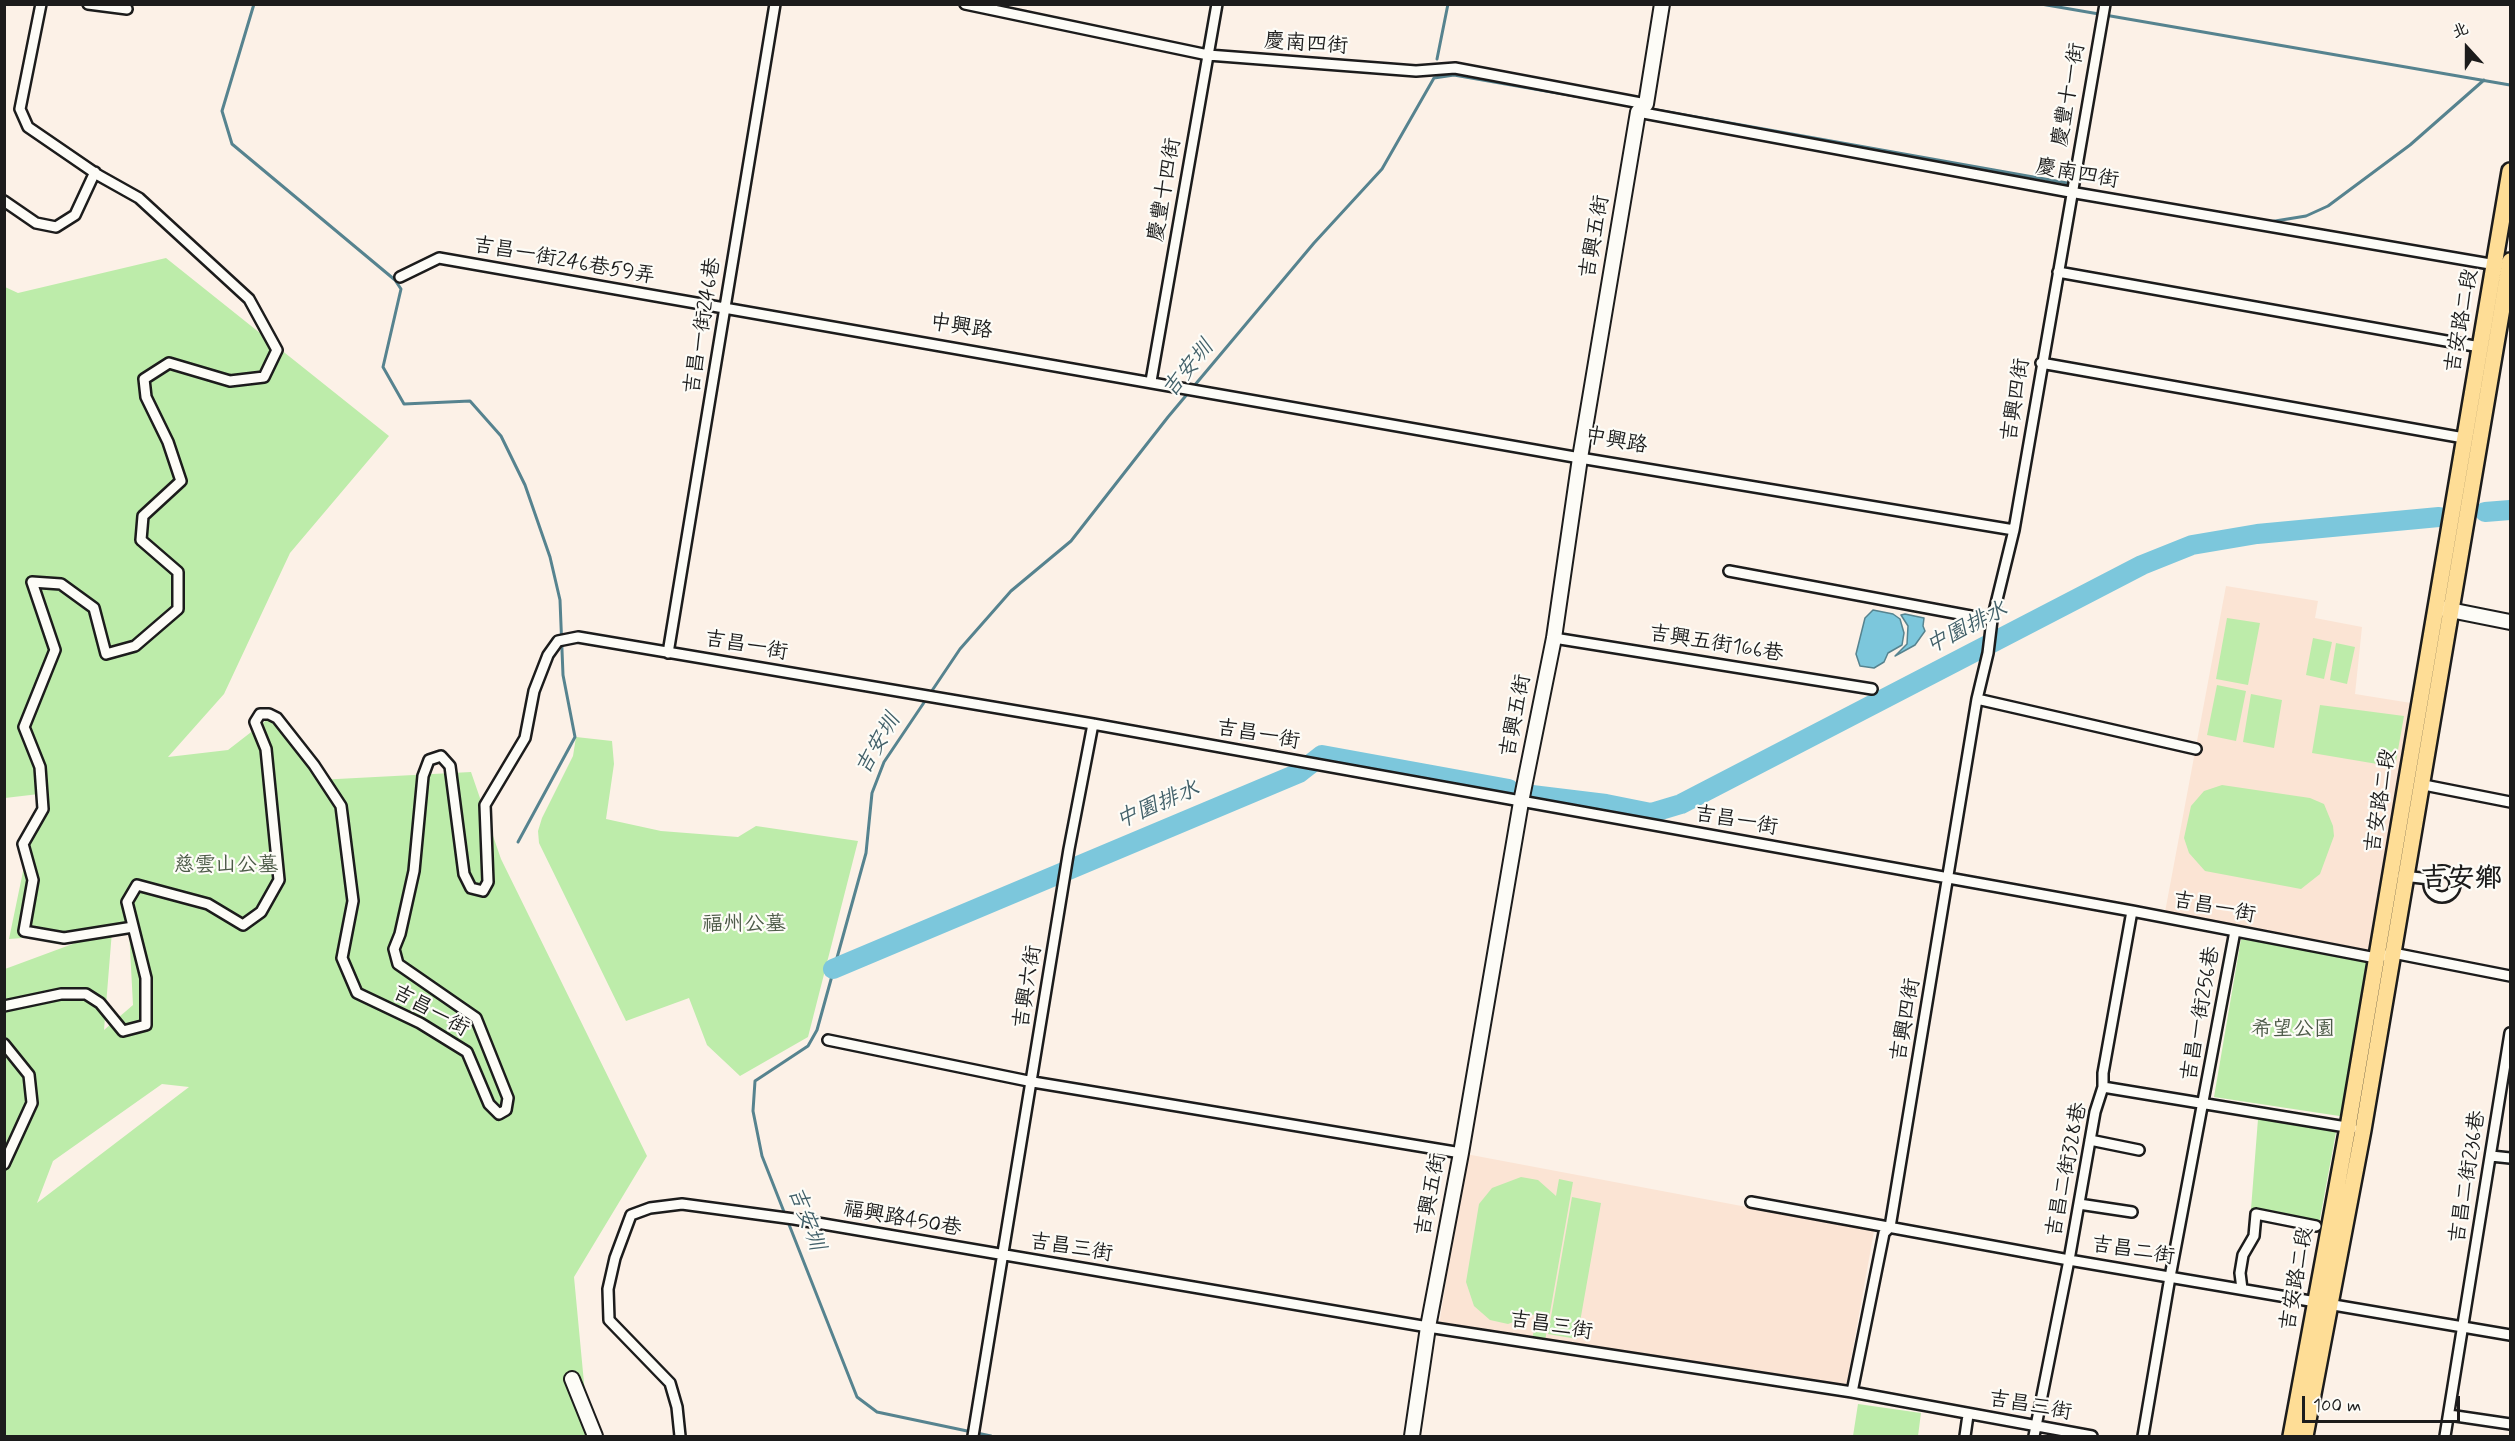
<!DOCTYPE html>
<html>
<head>
<meta charset="utf-8">
<style>
  body { margin:0 }
  #map { position:relative; width:2515px; height:1441px; overflow:hidden; background:#fcf1e7; font-family:Mynerve,"LXGW WenKai TC",sans-serif }
  canvas { display:block }
  .frame { position:absolute; inset:0; border:6px solid #1c1c1c; pointer-events:none }
  .north { position:absolute; left:2437px; top:18px; width:60px; height:60px; -webkit-text-stroke:4px #fdfcf7; paint-order:stroke; rotate:339deg; font-size:16px; font-weight:700; line-height:24px; text-align:center; color:#1c1c1c }
  .north::after { content:''; display:block; margin:auto; width:21px; height:27px; background:#1c1c1c; clip-path:polygon(50% 0,100% 100%,50% 72%,0 100%) }
  .scale { position:absolute; left:2302px; top:1396px; width:158px; height:27px; box-sizing:border-box; border:3px solid #1c1c1c; border-top:0; padding-left:8px; font-size:18px; line-height:21px; white-space:nowrap; color:#1c1c1c; -webkit-text-stroke:4px #fdfcf7; paint-order:stroke }
</style>
</head>
<body>
<div id="map">
<canvas width="2515" height="1441"></canvas>
<div class="frame"></div>
<div class="north">北</div>
<div class="scale">100 m</div>
</div>
<script>
const g = document.querySelector('canvas').getContext('2d');
g.lineJoin = 'round';
function fillPath(path, color) {
  g.fillStyle = color;
  g.fill(path, 'evenodd');
}
function shape(rows) {
  const path = new Path2D();
  for (const r of rows) {
    if (r.length === 3) {
      path.moveTo(r[0] + r[2], r[1]);
      path.arc(r[0], r[1], r[2], 0, 2 * Math.PI);
      continue;
    }
    path.moveTo(r[0], r[1]);
    for (let i = 2; i < r.length; i += 2) path.lineTo(r[i], r[i + 1]);
  }
  return path;
}
function stroke(path, color, width, dash) {
  g.strokeStyle = color;
  g.lineWidth = width;
  g.lineCap = dash ? 'butt' : 'round';
  g.setLineDash(dash || []);
  g.stroke(path);
}
function drawText(font, color, halo, rows, align = 'center') {
  g.font = font + ' Mynerve,"LXGW WenKai TC",sans-serif';
  g.lineWidth = 4.5;
  g.setLineDash([]);
  g.textBaseline = 'middle';
  g.strokeStyle = halo;
  g.fillStyle = color;
  for (const [text, x, y, turn = 0] of rows) {
    g.save();
    g.translate(x, y);
    g.rotate((+turn || 0) * Math.PI / 180);
    g.textAlign = isNaN(turn) ? turn : align;
    if (halo) g.strokeText(text, 0, 0);
    g.fillText(text, 0, 0);
    g.restore();
  }
}
fillPath(shape([
  [2226,586,2318,601,2315,618,2362,627,2355,694,2411,703,2370,950,2165,912],
  [1466,1154,1874,1231,1845,1393,1439,1325]
]), '#fbe4d4');
fillPath(shape([
  [166,258,389,436,290,553,224,694,168,757,228,750,277,712,318,780,471,772,501,859,647,1156,574,1277,589,1436,5,1436,5,969,105,932,9,939,39,794,5,798,5,287,18,293],
  [129,930,133,1005,104,1030,112,931],
  [162,1084,189,1087,37,1203,53,1161],
  [2227,618,2260,623,2248,685,2216,679],
  [2313,638,2332,642,2324,679,2306,675],
  [2336,643,2355,647,2347,684,2330,680],
  [2217,685,2246,691,2236,741,2207,735],
  [2251,694,2282,700,2274,748,2243,742],
  [2320,705,2404,716,2395,767,2312,753],
  [576,737,612,741,614,764,606,819,661,831,738,837,756,826,858,841,808,1037,740,1076,707,1045,689,998,626,1021,539,843,538,831,542,818,573,756],
  [2222,785,2310,798,2324,804,2333,826,2334,836,2320,874,2301,889,2205,871,2189,853,2184,838,2191,806,2204,791],
  [2241,939,2373,961,2346,1117,2214,1097],
  [2258,1119,2336,1132,2319,1224,2251,1209],
  [1521,1177,1538,1180,1556,1196,1559,1179,1573,1182,1545,1341,1532,1339,1538,1313,1508,1324,1490,1320,1474,1306,1466,1282,1479,1204,1492,1188],
  [1572,1197,1601,1203,1577,1339,1548,1334],
  [1858,1404,1921,1413,1918,1436,1853,1436]
]), '#bdecaa');
const water = shape([
  [1873,610,1893,614,1900,619,1904,633,1902,645,1888,653,1884,662,1874,668,1860,666,1856,654,1865,618,1873,610],
  [1905,614,1924,618,1923,626,1925,631,1915,645,1895,656,1907,644,1908,626,1901,615,1905,614]
]);
fillPath(water, '#7cc7dc');
stroke(water, '#56838f', 1.5);
stroke(shape([
  [254,4,222,111,232,144,395,280,401,289,383,367,404,404,470,401,501,436,525,485,550,557,560,600,563,675,575,737,518,842],
  [2041,4,2510,85],
  [1437,59,1448,4],
  [1651,109,2067,183],
  [2269,222,2306,216,2328,206,2410,145,2484,80],
  [991,1436,877,1412,857,1397,762,1156,753,1111,755,1081,808,1046,817,1030,866,853,872,793,884,762,960,649,1011,591,1071,541,1168,417,1314,243,1382,169,1434,78,1454,75,1632,106]
]), '#56838f', 3);
stroke(shape([
  [2485,512,2510,510],
  [1532,795,1606,804,1651,813,1681,804,2142,565,2192,545,2257,534,2439,517],
  [833,969,1299,773,1322,755,1509,789]
]), '#7cc7dc', 20);
const street = shape([
  [41,4,20,109,28,127,98,175,139,198,249,299,277,350,264,377,230,381,169,363,144,379,146,397,168,442,181,481,143,516,141,540,178,572,178,609,135,646,106,654,94,608,61,584,32,582,55,650,24,727,40,767,43,809,23,844,33,880,24,931,64,938,133,927],
  [88,4,127,9],
  [965,4,1208,55,1416,71,1455,68,1646,104],
  [1638,112,2070,192,2496,265],
  [4,201,36,223,56,227,75,215,95,172],
  [2058,272,2480,347],
  [400,277,439,258,1580,458,2014,530],
  [2041,363,2464,438],
  [1151,381,1217,4],
  [1729,571,1992,620],
  [1554,638,1872,689],
  [668,653,775,4],
  [1977,699,2196,749],
  [2419,784,2510,802],
  [2442,884,13],
  [2403,876,2430,879],
  [2132,911,2103,1073,2103,1087,2352,1128],
  [4,1006,61,994,86,994,100,1003,123,1031,146,1025,146,978,127,902,137,885,208,904,243,925,261,912,279,880,266,749,255,722,260,714,269,714,277,718,314,765,341,806,353,901,342,958,357,993,420,1023,467,1052,489,1104,499,1114,506,1110,508,1098,476,1018,398,964,394,949,400,934,414,871,423,776,429,760,441,756,450,766,464,874,471,888,483,891,488,882,485,805,525,738,534,691,548,655,558,641,578,637,1093,724,2132,911,2376,958,2393,953,2510,976],
  [828,1040,1033,1082,1461,1153],
  [4,1044,29,1075,32,1103,4,1164],
  [2090,1140,2139,1150],
  [2491,1156,2510,1158],
  [1751,1202,2069,1260,2510,1335],
  [2079,1204,2132,1212],
  [2242,1289,2240,1273,2243,1255,2254,1236,2256,1214,2316,1226],
  [1852,1392,1884,1233,1890,1227,1977,699,1988,653,1992,620,2014,530,2105,4],
  [2449,1415,2510,1424],
  [680,1436,677,1407,670,1383,609,1320,608,1289,615,1258,631,1215,650,1208,682,1204,794,1219,1428,1327,1852,1392,2092,1436],
  [973,1436,1069,849,1093,724],
  [1965,1436,1968,1415],
  [2034,1436,2069,1260,2095,1112,2103,1087],
  [2143,1436,2170,1277,2235,931],
  [2445,1436,2510,1033]
]);
const secondary = shape([
  [2440,608,2510,622],
  [572,1379,595,1436],
  [1412,1436,1428,1327,1461,1153,1521,802,1554,638,1580,458,1638,112,1646,104,1662,4]
]);
const primary = shape([
  [2291,1436,2348,1127,2510,171],
  [2305,1436,2363,1130,2510,261]
]);
stroke(street, '#1c1c1c', 14);
stroke(secondary, '#1c1c1c', 18);
stroke(primary, '#1c1c1c', 20);
stroke(street, '#fdfcf7', 9);
stroke(secondary, '#fdfcf7', 14);
stroke(primary, '#fedd96', 15);
drawText('21px', '#1c1c1c', '#fdfcf7', [
  ["慶南四街",1306,45,4],
  ["慶豐十一街",2070,95,-80],
  ["慶南四街",2077,175,10],
  ["慶豐十四街",1166,190,-80],
  ["吉興五街",1596,237,-80],
  ["吉昌一街246巷59弄",564,262,10],
  ["吉安路二段",2463,321,-80],
  ["吉昌一街246巷",704,326,-81],
  ["中興路",961,328,9],
  ["吉興四街",2017,400,-81],
  ["中興路",1616,442,10],
  ["吉興五街166巷",1716,645,9],
  ["吉昌一街",746,647,10],
  ["吉興五街",1517,716,-79],
  ["吉昌一街",1258,736,10],
  ["吉安路二段",2382,801,-81],
  ["吉昌一街",1736,822,10],
  ["吉昌一街",2214,909,11],
  ["吉興六街",1029,987,-81],
  ["吉昌一街",430,1012,29],
  ["吉昌一街256巷",2202,1014,-80],
  ["吉興四街",1907,1020,-80],
  ["吉昌二街328巷",2068,1170,-79],
  ["吉昌二街236巷",2469,1177,-81],
  ["吉興五街",1432,1195,-79],
  ["福興路450巷",902,1220,10],
  ["吉昌三街",1071,1249,9],
  ["吉昌二街",2133,1252,9],
  ["吉安路二段",2298,1279,-80],
  ["吉昌三街",1551,1327,9],
  ["吉昌三街",2030,1407,10]
]);
drawText('21px', '#4c5a47', '#fdfcf7', [
  ["慈雲山公墓",226,867],
  ["福州公墓",744,926],
  ["希望公園",2293,1031]
]);
drawText('italic 22px', '#426069', '#fdfcf7', [
  ["吉安圳",1189,370,-51],
  ["中園排水",1967,629,-27],
  ["吉安圳",879,745,-60],
  ["中園排水",1158,806,-23],
  ["吉安圳",805,1219,69]
]);
drawText('bold 27px', '#1c1c1c', '#fdfcf7', [
  ["吉安鄉",2461,880]
]);
</script>
</body>
</html>
